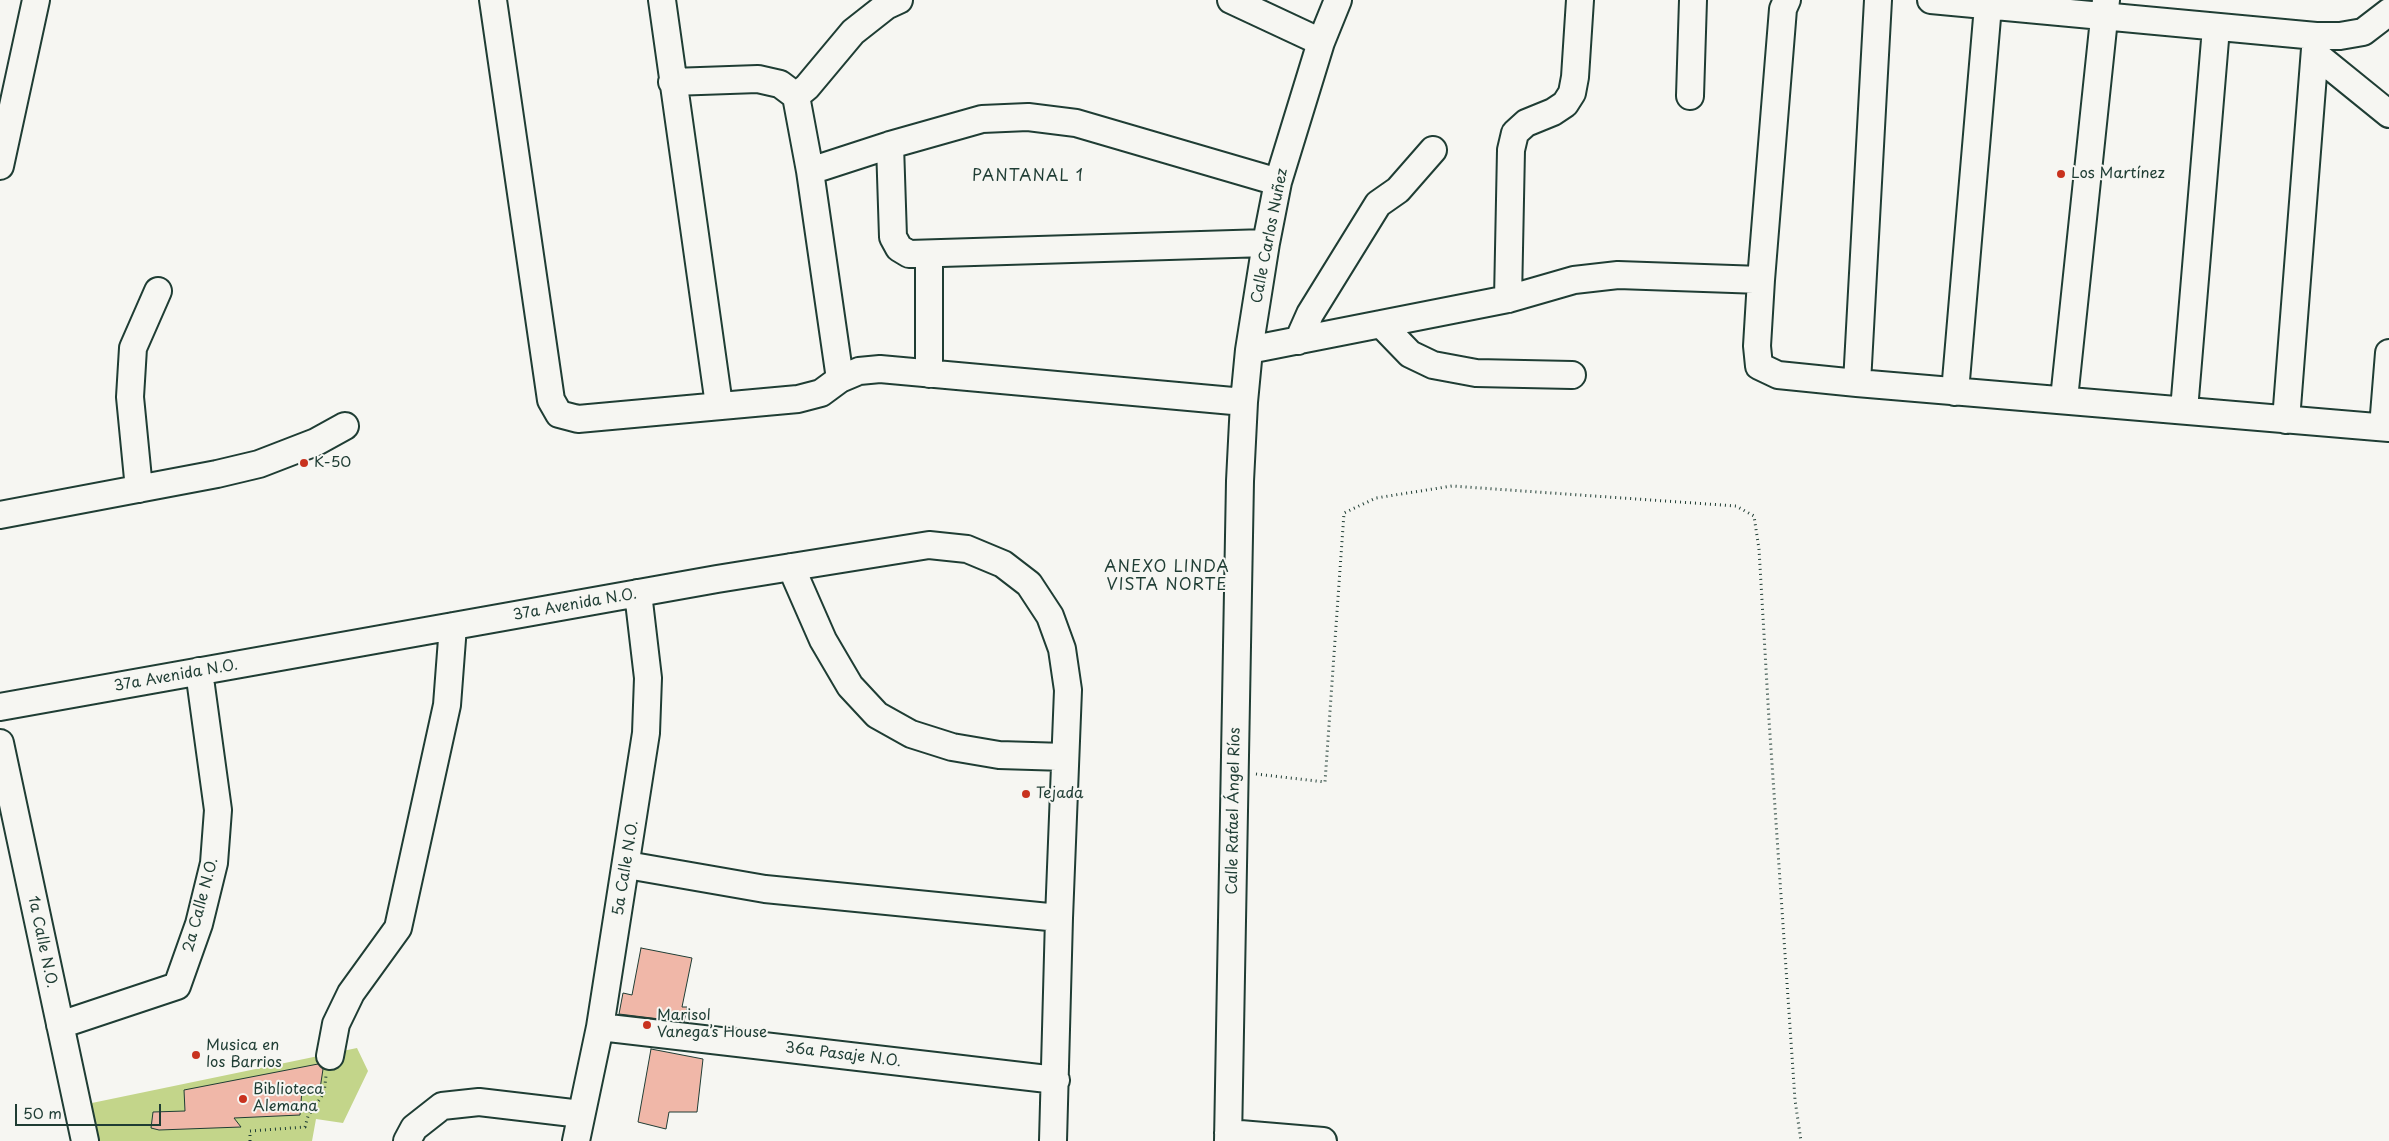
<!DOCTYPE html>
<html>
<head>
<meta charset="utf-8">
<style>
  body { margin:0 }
  #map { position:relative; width:2389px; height:1141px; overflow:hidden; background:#f6f6f2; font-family:"Playpen Sans",sans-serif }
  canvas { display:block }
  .scale { position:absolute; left:15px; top:1104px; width:146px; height:22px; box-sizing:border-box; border:2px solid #1f3d34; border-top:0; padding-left:6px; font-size:15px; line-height:18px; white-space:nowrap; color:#1f3d34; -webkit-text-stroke:4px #f6f6f2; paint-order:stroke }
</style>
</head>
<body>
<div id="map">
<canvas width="2389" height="1141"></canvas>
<div class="scale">50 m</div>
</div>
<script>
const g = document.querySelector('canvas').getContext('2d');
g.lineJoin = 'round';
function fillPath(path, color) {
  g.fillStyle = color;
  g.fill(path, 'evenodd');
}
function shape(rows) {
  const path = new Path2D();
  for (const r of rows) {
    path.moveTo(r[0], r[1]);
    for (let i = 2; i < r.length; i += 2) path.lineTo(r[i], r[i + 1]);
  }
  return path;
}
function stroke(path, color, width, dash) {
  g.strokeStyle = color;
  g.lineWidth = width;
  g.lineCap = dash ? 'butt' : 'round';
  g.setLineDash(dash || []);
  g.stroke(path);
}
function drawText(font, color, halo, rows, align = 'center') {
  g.font = font + ' "Playpen Sans",sans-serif';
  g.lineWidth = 4;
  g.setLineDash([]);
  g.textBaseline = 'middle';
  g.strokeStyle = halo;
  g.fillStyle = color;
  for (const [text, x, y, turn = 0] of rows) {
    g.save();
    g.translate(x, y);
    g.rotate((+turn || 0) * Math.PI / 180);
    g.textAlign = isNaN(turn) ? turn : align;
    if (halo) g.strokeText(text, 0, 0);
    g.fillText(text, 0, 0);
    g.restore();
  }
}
fillPath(shape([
  [357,1048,368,1071,343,1123,316,1119,312,1141,93,1141,87,1104]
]), '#c3d58a');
const building = shape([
  [641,948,692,958,682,1007,687,1007,684,1022,619,1014,623,993,632,995,641,948],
  [651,1049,703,1059,697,1112,669,1112,666,1129,638,1122,651,1049],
  [318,1064,323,1069,320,1089,302,1090,300,1115,234,1118,241,1127,159,1130,151,1128,153,1112,185,1111,184,1090,318,1064]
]);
fillPath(building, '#f0b7a8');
stroke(building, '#1f3d34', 1);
const minor = shape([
  [493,0,551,400,559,414,578,419,798,399,821,393,840,379,859,371,880,369,1244,402],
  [662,0,719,405],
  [1231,0,1321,42],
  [1787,0,1783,9,1761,280,1757,346,1759,366,1778,375,1857,383,2389,428],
  [1931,0,2316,36,2340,36,2363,32,2389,12],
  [2315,54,2389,114],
  [672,82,758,79,780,84,796,96,810,171,840,379],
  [796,96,807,87,853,32,886,6,899,0],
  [1690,96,1693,0],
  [890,145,893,237,899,248,909,254,1266,243],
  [0,166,36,0],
  [810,171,890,145,982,119,1028,117,1076,123,1278,182],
  [929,254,929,374],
  [1508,299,1511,150,1515,133,1526,123,1553,112,1565,104,1572,93,1575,77,1580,0],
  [1381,324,1410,354,1433,365,1476,373,1572,375],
  [1298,341,1310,314,1378,204,1398,190,1433,150],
  [1249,350,1508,299,1574,280,1618,275,1761,280],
  [1857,383,1878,0],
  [1955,392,1988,6],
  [2064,399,2106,0],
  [2184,410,2216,28],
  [2286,420,2316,36],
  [2383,427,2389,353],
  [139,489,130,397,133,348,158,291],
  [0,515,217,474,259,464,316,442,345,426],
  [791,567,823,640,850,686,877,715,911,734,952,747,999,755,1065,757],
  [0,707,717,579,929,545,967,549,1003,564,1029,584,1050,616,1062,649,1068,690,1059,918,1053,1141],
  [0,743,85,1141],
  [627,865,765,889,1059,918],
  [60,1025,177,986,199,924,214,863,218,810,199,671],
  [600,1027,1056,1080],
  [330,1056,336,1024,351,993,398,928,447,705,453,626],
  [1228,1133,1323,1141],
  [407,1141,414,1128,442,1106,479,1102,581,1114],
  [576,1141,600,1027,646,733,648,678,638,593],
  [1228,1141,1240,481,1244,402,1249,350,1266,243,1278,182,1321,42,1338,0]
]);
stroke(minor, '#1f3d34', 30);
stroke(shape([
  [1256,774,1325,782,1344,513,1376,498,1452,486,1736,506,1754,516,1759,549,1769,720,1795,1100,1801,1141],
  [250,1141,250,1131,305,1127,308,1116,324,1093,326,1076]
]), '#1f3d34', 3, [1, 4]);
stroke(minor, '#f6f6f2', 26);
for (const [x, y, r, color] of [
  [2061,174,5,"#c8321e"],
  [304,463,5,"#c8321e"],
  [1026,794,5,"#c8321e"],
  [647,1025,5,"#c8321e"],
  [196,1055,5,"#c8321e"],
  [243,1099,5,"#c8321e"]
]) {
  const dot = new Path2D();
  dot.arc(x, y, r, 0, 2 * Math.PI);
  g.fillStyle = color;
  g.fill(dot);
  stroke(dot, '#f6f6f2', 2);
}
drawText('15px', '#1f3d34', '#f6f6f2', [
  ["Los Martínez",2071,174],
  ["K-50",314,463],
  ["Tejada",1036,794],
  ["Marisol",657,1016],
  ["Vanega’s House",657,1033],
  ["Musica en",206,1046],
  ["los Barrios",206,1063],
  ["Biblioteca",253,1090],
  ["Alemana",253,1107]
], 'left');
drawText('15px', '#1f3d34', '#f6f6f2', [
  ["Calle Carlos Nuñez",1270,236,-79],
  ["37a Avenida N.O.",575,605,-10],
  ["37a Avenida N.O.",176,676,-10],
  ["Calle Rafael Ángel Ríos",1234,811,-89],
  ["5a Calle N.O.",626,868,-81],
  ["2a Calle N.O.",201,905,-75],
  ["1a Calle N.O.",42,942,78],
  ["36a Pasaje N.O.",843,1055,7]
]);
g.letterSpacing = '1px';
drawText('16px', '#1f3d34', '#f6f6f2', [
  ["PANTANAL 1",1028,177],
  ["ANEXO LINDA",1167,568],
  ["VISTA NORTE",1167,586]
]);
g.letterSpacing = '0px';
</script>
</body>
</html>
